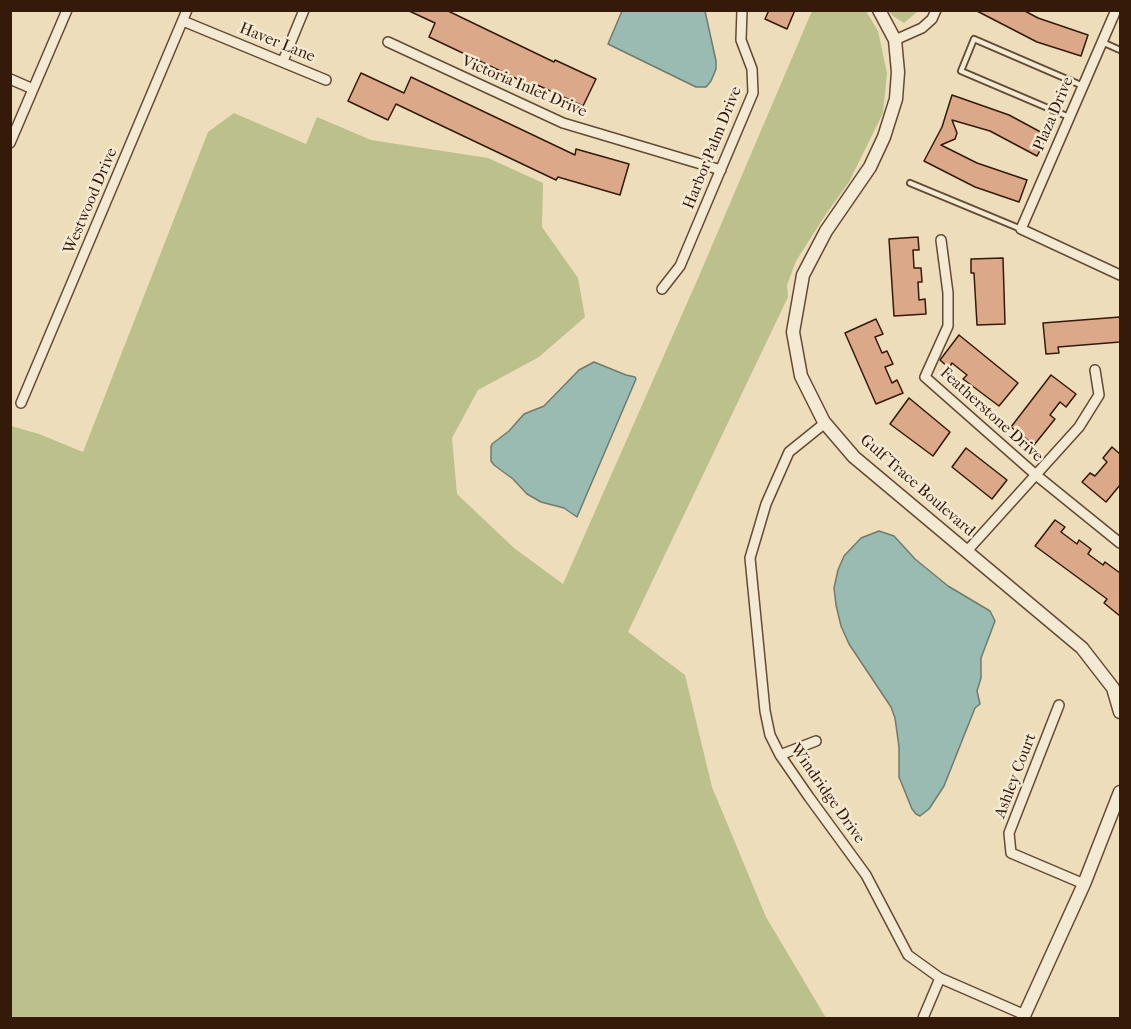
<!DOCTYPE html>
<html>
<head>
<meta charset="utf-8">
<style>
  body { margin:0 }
  #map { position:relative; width:1131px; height:1029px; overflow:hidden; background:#eeddba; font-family:"IM FELL French Canon",serif }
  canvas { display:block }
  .frame { position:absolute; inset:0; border:12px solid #351909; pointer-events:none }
</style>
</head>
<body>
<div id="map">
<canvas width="1131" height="1029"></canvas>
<div class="frame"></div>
</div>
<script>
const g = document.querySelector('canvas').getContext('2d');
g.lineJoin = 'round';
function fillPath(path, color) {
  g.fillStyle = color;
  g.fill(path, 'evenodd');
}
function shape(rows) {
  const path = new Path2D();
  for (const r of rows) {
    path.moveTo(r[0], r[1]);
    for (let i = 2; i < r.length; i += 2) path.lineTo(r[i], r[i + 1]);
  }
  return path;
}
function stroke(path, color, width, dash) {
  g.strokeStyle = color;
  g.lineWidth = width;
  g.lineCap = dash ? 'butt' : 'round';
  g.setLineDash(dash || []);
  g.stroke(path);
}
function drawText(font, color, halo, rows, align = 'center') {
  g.font = font + ' "IM FELL French Canon",serif';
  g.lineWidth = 5;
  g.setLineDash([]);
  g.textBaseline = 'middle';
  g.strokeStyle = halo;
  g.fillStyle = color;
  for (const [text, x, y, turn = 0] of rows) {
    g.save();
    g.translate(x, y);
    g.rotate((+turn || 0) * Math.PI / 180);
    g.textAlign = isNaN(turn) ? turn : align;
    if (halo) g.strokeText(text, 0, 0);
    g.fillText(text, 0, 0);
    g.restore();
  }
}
fillPath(shape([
  [812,11,866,11,878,31,887,73,883,113,849,182,826,214,796,261,787,285,788,297,628,632,685,675,712,787,766,917,826,1018,11,1018,11,426,39,434,83,452,208,132,234,113,306,144,317,117,371,140,488,158,543,183,542,227,578,278,585,317,539,357,478,390,452,438,457,494,514,548,563,584,699,276],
  [889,11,918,11,904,23,893,16]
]), '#bbc08d');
const water = shape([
  [622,11,705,11,716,61,716,69,711,81,706,87,696,87,608,44,622,11],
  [594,362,626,375,635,377,636,379,577,517,564,508,541,502,527,494,513,479,494,465,491,461,491,447,492,444,509,431,524,414,544,406,579,370,594,362],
  [879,531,894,536,915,559,948,586,990,611,995,621,981,658,981,678,977,691,980,704,975,708,944,786,929,809,920,816,916,814,912,809,899,777,899,747,895,718,891,707,849,644,841,626,836,605,834,588,838,570,844,556,861,538,879,531]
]);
fillPath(water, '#99bbb2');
stroke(water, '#717a6e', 1.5);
const building = shape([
  [407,10,446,10,554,62,555,60,596,79,583,106,533,83,532,86,429,37,435,23,407,10],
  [769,10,795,10,787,29,765,19,769,10],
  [975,10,1023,10,1038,18,1088,35,1081,56,1037,42,975,10],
  [361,73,404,93,411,77,575,155,576,149,629,164,620,195,558,177,556,180,396,104,388,120,348,101,361,73],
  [952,95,1009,115,1048,136,1037,156,990,131,952,120,957,133,955,139,941,145,977,163,1027,180,1019,202,975,187,924,161,942,127,952,95],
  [918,237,919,250,913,250,914,268,921,268,922,282,918,282,919,300,925,299,926,314,894,316,889,239,918,237],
  [1003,258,1005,324,977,325,974,273,971,273,971,259,1003,258],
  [1120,317,1120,342,1058,347,1059,353,1046,354,1043,323,1120,317],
  [876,319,883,334,875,337,882,353,887,351,893,364,885,367,892,383,897,380,903,393,876,404,845,333,876,319],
  [959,335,1018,383,999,406,963,379,967,375,952,363,949,368,940,360,959,335],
  [1051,375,1076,394,1066,407,1060,402,1050,415,1055,419,1034,445,1011,427,1051,375],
  [909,398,950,432,933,456,890,424,909,398],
  [1112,447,1120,454,1120,485,1106,502,1082,482,1090,473,1095,476,1107,462,1103,458,1112,447],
  [966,448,1007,480,992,499,952,467,966,448],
  [1055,520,1065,527,1061,532,1077,544,1079,540,1091,549,1088,554,1103,565,1105,562,1120,573,1120,616,1104,603,1107,599,1035,546,1055,520]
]);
fillPath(building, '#dba989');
stroke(building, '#351909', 1.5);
const service = shape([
  [1102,42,1120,50],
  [1069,117,961,71,974,39,1083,86],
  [910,183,1021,229]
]);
const minor = shape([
  [1116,10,1021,229,1120,275],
  [183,21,326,80],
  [895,40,922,28,932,19,936,10],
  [388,42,563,123,721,170],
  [283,61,304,10],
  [10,79,33,89],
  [10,143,67,10],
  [941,240,948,293,948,326,925,377,1036,475,1120,543],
  [662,289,680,266,753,93,752,69,741,40,742,10],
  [21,403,187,10],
  [825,423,789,452,766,504,750,558,765,711,770,735,780,755,809,797,866,875,908,955,940,978,1025,1015],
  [967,551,1079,427,1099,395,1095,370],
  [1059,705,1009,833,1011,853,1084,884],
  [780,755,816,741],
  [923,1018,940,978]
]);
const tertiary = shape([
  [879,10,895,40,898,72,896,99,884,137,870,167,826,231,803,275,793,332,801,376,824,422,854,457,1082,648,1113,688,1120,712],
  [1023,1018,1084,884,1120,792]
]);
stroke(service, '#634a35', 8);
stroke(minor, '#634a35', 12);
stroke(tertiary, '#634a35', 15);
stroke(service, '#f4e9d2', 4.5);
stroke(minor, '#f4e9d2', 9);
stroke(tertiary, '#f4e9d2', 12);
drawText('16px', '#351909', '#f4e9d2', [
  ["Haver Lane",277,43,22],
  ["Victoria Inlet Drive",524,87,23],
  ["Plaza Drive",1054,114,-67],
  ["Harbor Palm Drive",713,148,-68],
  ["Westwood Drive",91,201,-67],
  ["Featherstone Drive",991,415,42],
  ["Gulf Trace Boulevard",917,486,41],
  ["Ashley Court",1016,776,-69],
  ["Windridge Drive",827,794,55]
]);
</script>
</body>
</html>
